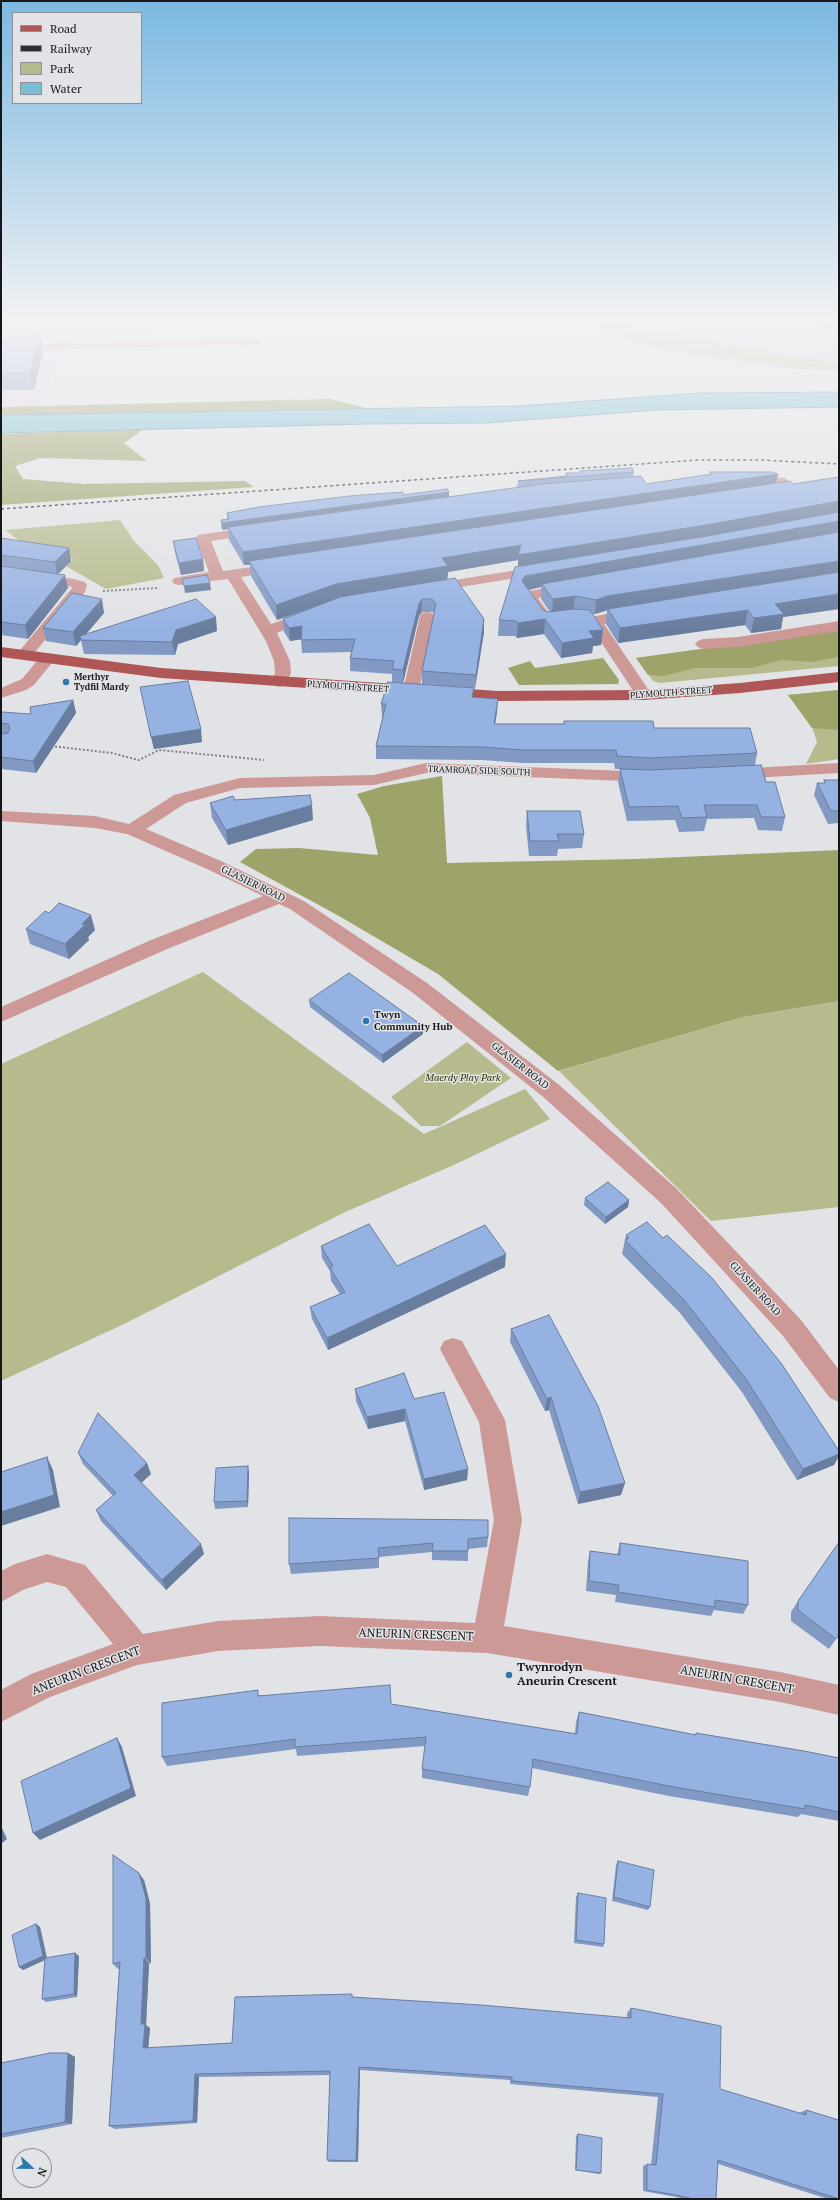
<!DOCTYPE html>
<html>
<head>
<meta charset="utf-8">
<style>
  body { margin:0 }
  #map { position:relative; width:840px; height:2200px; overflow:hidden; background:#e2e3e6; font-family:"PT Serif",serif }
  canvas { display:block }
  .frame { position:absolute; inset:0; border:2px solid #161718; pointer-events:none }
  .legend { position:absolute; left:12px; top:12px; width:130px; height:92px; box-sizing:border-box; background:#e2e3e6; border:1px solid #909194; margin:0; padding:5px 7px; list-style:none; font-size:12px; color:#161718 }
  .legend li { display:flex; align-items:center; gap:8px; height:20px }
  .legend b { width:20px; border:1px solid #909194 }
  .north { position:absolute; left:12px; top:2148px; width:40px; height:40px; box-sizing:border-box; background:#e2e3e6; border:1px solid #909194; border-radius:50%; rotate:112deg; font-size:11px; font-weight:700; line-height:16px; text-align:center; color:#161718 }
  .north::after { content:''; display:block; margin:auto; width:14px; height:18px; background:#2d79ac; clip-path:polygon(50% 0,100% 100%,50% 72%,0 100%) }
</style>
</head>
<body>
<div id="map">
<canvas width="840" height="2200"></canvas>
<div class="frame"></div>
<ul class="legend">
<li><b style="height:5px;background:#af5656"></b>Road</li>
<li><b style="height:5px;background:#2e2f30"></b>Railway</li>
<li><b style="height:11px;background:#b6ba8c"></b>Park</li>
<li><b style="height:11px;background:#79bfd6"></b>Water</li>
</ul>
<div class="north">N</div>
</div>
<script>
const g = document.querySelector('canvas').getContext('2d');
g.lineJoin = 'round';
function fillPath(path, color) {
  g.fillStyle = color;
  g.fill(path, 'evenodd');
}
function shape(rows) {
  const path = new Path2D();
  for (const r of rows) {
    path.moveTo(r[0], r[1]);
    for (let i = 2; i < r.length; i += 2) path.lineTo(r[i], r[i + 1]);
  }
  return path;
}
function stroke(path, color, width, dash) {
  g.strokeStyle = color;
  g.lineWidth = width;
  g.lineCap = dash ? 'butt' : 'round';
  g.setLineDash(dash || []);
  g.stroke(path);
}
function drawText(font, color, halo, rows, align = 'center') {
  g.font = font + ' "PT Serif",serif';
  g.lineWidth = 3;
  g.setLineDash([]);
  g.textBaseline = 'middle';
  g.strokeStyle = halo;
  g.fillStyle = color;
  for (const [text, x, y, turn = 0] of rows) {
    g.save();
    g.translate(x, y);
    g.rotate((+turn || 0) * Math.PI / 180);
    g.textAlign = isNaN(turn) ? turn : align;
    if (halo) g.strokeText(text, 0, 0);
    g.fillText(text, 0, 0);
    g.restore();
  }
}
fillPath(shape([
  [630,321,839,321,839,364,665,333,626,323]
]), '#d2d7e1');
fillPath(shape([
  [1,321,159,321,154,340,64,342,41,406,1,407]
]), '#e1d4e8');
fillPath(shape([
  [629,328,636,331,645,328,703,340,707,336,710,337,713,339,711,342,839,364,839,369,790,366,682,351,636,341,610,331],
  [120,520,134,541,158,565,164,578,106,589,66,566,73,559,53,556,21,542,5,530],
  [839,630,839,666,660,683,653,681,636,658],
  [839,690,839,759,806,764,817,742,812,727,788,695],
  [203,972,424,1134,525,1089,550,1119,456,1164,343,1213,124,1324,1,1381,1,1064],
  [839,1001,839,1207,711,1221,559,1071,743,1017],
  [467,1042,511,1078,440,1126,421,1126,391,1097]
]), '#b6ba8c');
fillPath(shape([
  [587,321,630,321,626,323,637,326,610,331],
  [330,399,370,409,1,415,1,407],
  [144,429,124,443,147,461,40,458,15,466,23,479,84,484,245,481,254,487,1,505,1,434],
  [839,630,839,657,811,662,781,660,752,668,695,668,664,676,648,675,636,658],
  [603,658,619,680,618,684,519,685,508,668,530,661,535,668],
  [839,690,839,730,812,728,788,695],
  [442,776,447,863,636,859,839,850,839,1001,743,1017,558,1071,438,974,339,916,240,862,256,849,299,848,378,855,370,818,357,794,384,786]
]), '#9ea36a');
const water = shape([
  [839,392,839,407,657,410,486,423,367,424,1,433,1,415,519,406,700,393,839,392]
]);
fillPath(water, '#79bfd6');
stroke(water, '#5b8d9d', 1);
stroke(shape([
  [579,321,633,342,672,350,781,367,839,370],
  [790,321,839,330],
  [707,357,720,340]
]), '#828385', 1.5, [1.5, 1.5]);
stroke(shape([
  [103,591,159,588],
  [51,746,112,753,139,760,159,750,264,760]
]), '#828385', 2, [2, 2]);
fillPath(shape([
  [255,339,259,340,261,342,259,344,1,351,1,345,255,339],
  [747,476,785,478,798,490,791,494,777,485,742,483,740,480,742,477,747,476],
  [258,526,263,527,265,530,263,533,211,541,223,571,281,563,286,564,288,567,286,570,241,577,271,624,311,610,316,611,318,614,316,617,277,633,290,661,291,673,285,685,279,687,273,685,271,682,275,673,274,661,266,641,228,579,179,585,174,584,172,581,174,578,179,577,209,572,196,538,198,535,258,526],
  [542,566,547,567,549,570,547,573,430,592,425,591,423,588,425,585,430,584,542,566],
  [1,569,74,579,85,582,87,585,85,592,30,658,18,658,16,655,73,587,1,577,1,569],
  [570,584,575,585,577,588,575,591,538,598,551,616,573,612,596,616,636,608,641,609,643,612,641,615,604,624,652,695,650,698,638,698,589,624,573,622,547,626,542,624,522,595,524,592,529,591,570,584],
  [427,612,432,613,434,616,419,691,417,694,411,696,405,694,403,691,420,616,422,613,427,612],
  [839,621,839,631,738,647,703,649,698,647,695,644,698,641,703,639,738,637,839,621],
  [48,653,54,655,56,658,34,685,26,690,1,698,1,688,22,679,42,655,48,653],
  [426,763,650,772,656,773,659,777,656,781,650,782,426,773,374,785,240,788,186,803,146,829,221,861,304,901,427,983,558,1084,677,1189,801,1320,839,1370,839,1402,830,1398,783,1336,661,1203,542,1096,413,993,290,909,279,904,165,950,1,1022,1,1007,151,940,263,896,207,869,127,834,95,828,1,821,1,811,95,816,129,824,174,795,240,778,374,775,426,763],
  [839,763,839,773,734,779,728,778,725,774,728,770,734,769,839,763],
  [453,1338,462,1341,505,1420,522,1520,504,1626,780,1672,839,1685,839,1715,780,1702,487,1653,320,1646,218,1651,137,1665,50,1697,1,1722,1,1690,31,1674,113,1644,66,1587,47,1582,23,1590,1,1602,1,1571,15,1564,47,1554,85,1565,143,1634,218,1621,320,1616,475,1623,494,1520,479,1422,440,1349,444,1341,453,1338]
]), '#cc9996');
fillPath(shape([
  [1,647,161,668,498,691,644,690,740,683,839,672,839,682,740,693,644,700,498,701,161,678,1,657,1,647]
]), '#af5656');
stroke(shape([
  [1,509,698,460,761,460,839,464]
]), '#2e2f30', 1.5, [3, 3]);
fillPath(shape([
  [797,321,839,321,839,328],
  [40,336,43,352,34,390,1,390,1,340,12,340],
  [580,471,634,472,633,477,646,484,710,474,710,472,778,474,775,484,793,484,839,477,839,609,783,617,781,629,751,633,745,625,618,643,606,624,607,610,606,611,595,614,592,614,603,630,601,645,593,646,592,653,561,658,544,634,517,638,515,636,498,636,499,620,518,566,518,560,448,572,447,580,484,619,484,632,475,688,422,684,422,671,434,613,432,612,422,612,419,616,403,683,392,682,392,674,350,671,350,658,352,652,302,653,301,639,290,641,284,632,283,619,317,606,277,620,251,576,250,565,244,565,229,540,228,529,223,530,221,527,221,520,227,519,227,513,403,495,449,497,517,487,518,481,566,476,566,473,580,473],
  [541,587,541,599,550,612,548,612,543,610,528,590],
  [1,538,71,561,58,574,68,588,28,639,1,635],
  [173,541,203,559,204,571,181,575,175,553],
  [104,613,85,635,217,631,178,644,175,655,84,654,81,640,76,646,46,641,43,628],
  [140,687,202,742,154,749],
  [473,697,497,712,495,724,564,724,564,721,654,728,757,753,755,765,766,782,785,817,782,831,758,830,754,818,707,819,704,831,679,832,675,820,627,821,618,782,620,769,615,769,614,763,523,763,482,760,376,759,376,746,383,717,382,717,381,704],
  [73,700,76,713,36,773,1,769,1,714,31,714],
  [824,780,839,780,839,823,828,824,814,795,817,783,824,783],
  [235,800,313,820,228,845,212,818,210,803],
  [527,811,584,834,582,848,558,849,557,856,529,856,526,826],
  [26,929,95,930,88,937,89,940,69,959,30,944],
  [309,1000,423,1034,383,1063,310,1007],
  [585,1198,629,1200,628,1207,605,1224,584,1205],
  [626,1235,839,1451,839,1456,834,1465,797,1480,742,1392,680,1313,622,1254],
  [321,1246,397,1266,505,1267,328,1350,312,1319,310,1307,340,1294,331,1281,330,1271,322,1258],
  [511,1329,621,1495,578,1504,549,1410,545,1411,510,1342],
  [355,1389,414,1399,468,1469,467,1480,424,1490,405,1421,368,1429,356,1401],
  [78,1453,151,1474,141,1483,204,1554,166,1590,101,1521,96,1510,113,1496,83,1464],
  [249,1472,248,1507,215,1509,214,1502],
  [289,1518,488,1537,487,1547,468,1549,468,1561,432,1560,432,1552,379,1557,379,1568,291,1574,289,1564],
  [620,1543,748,1605,743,1614,714,1610,711,1616,615,1602,616,1595,586,1591,588,1561,590,1551,617,1555],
  [798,1601,836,1639,829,1649,791,1621,791,1612],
  [259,1695,391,1704,575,1734,576,1722,579,1712,695,1735,696,1733,839,1758,839,1821,801,1814,798,1817,669,1796,532,1768,530,1787,528,1796,422,1778,422,1769,425,1746,297,1756,296,1749,167,1766,162,1757],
  [618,1861,650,1907,648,1910,612,1901,616,1865],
  [144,1880,150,1904,151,1963,149,1964,146,2025,150,2028,148,2048,232,2043,353,1997,627,2018,627,2013,631,2008,720,2089,799,2113,806,2110,839,2199,828,2199,718,2164,716,2199,684,2199,676,2197,643,2191,643,2166,647,2164,651,2165,658,2097,510,2084,510,2080,360,2070,358,2162,329,2162,327,2160,330,2075,199,2077,197,2123,115,2129,109,2126,119,1969,118,1969,113,1964],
  [578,1893,604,1944,603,1947,574,1943,576,1897],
  [36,1924,40,1927,47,1958,75,1953,79,1956,77,1997,46,2002,42,1999,45,1960,23,1970,19,1967],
  [68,2053,75,2057,72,2124,1,2138,1,2063],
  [578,2134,601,2173,599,2174,575,2170,576,2136]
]), '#8199c3');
fillPath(shape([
  [40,336,43,352,34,390,30,373],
  [778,474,775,486,249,561,250,565,244,565,243,552],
  [449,492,449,498,228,527,228,529,223,530,222,523],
  [839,501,839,515,518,569,518,560,448,572,447,581,337,599,277,620,276,605,336,584,442,558,521,545],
  [839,521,839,533,542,584,541,587,524,591,522,581,525,576],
  [69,548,71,561,57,575,55,562],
  [203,559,204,571,181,575,179,563],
  [839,561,839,575,608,609,607,610,595,614,596,600,607,596],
  [65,575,68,588,28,639,25,625],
  [210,583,211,590,185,593,184,586],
  [839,594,839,609,783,617,781,629,751,633,754,618,775,604],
  [575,596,573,611,552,614,553,599],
  [102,599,104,613,76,646,73,632],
  [422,599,422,612,419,616,403,683,403,670,419,603],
  [748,610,745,625,618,643,620,628],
  [216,617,217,631,178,644,175,655,172,642,176,630],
  [484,619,484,632,475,688,476,675],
  [545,619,544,634,517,638,518,623],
  [302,626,303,639,290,641,289,628],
  [603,630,601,645,593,646,592,653,561,658,562,643,589,631],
  [498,699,497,712,493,736,494,724],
  [73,700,76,713,36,773,33,761],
  [201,729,202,742,154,749,151,737],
  [312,805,313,820,228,845,226,830],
  [91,915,95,930,88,937,89,940,69,959,65,944,82,924],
  [423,1026,423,1034,383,1063,382,1055],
  [629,1200,628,1207,605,1224,606,1217],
  [506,1254,505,1267,328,1350,327,1338],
  [551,1397,549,1410,545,1411,547,1399],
  [405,1409,405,1421,368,1429,367,1417],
  [839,1454,839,1456,834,1465,797,1480,803,1469],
  [47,1457,53,1470,60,1507,1,1526,1,1512],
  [147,1463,151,1474,138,1486,134,1475],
  [248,1466,249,1472,248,1507,247,1501],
  [468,1469,467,1480,424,1490,424,1479],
  [625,1483,621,1495,578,1504,580,1492],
  [201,1544,204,1554,166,1590,162,1580],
  [117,1738,122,1747,136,1796,40,1840,33,1833],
  [1,1826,7,1839,1,1844],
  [139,1873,144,1880,150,1904,151,1963,146,1958],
  [36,1924,40,1927,47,1959,23,1970,19,1967],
  [75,1953,79,1956,77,1997,74,1994],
  [144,1958,149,1964,146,2025,150,2028,148,2052,143,2048,141,2024],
  [68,2053,75,2057,72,2124,65,2122],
  [359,2067,360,2070,358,2162,356,2161],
  [195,2074,199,2077,197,2123,193,2121]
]), '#697d9f');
const building = shape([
  [40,336,30,373,1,373,1,340,12,340,13,337,40,336],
  [632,468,634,472,518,481,567,476,566,473,580,473,580,471,632,468],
  [710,472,772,472,778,474,243,552,228,527,543,484,641,476,646,484,712,474,710,472],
  [839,477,839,501,712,524,518,555,521,545,442,558,448,566,336,584,276,605,249,561,790,481,793,484,839,477],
  [447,489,449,492,222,523,221,520,229,519,227,513,259,507,349,496,403,492,403,495,447,489],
  [839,512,839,521,525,576,522,581,543,610,548,612,574,609,590,610,603,630,589,631,594,638,562,643,545,619,518,623,516,621,499,620,515,567,713,535,839,512],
  [839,532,839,561,607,596,596,600,575,596,553,599,542,584,839,532],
  [1,538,69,548,55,562,1,555,1,538],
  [196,538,203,559,179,563,173,541,196,538],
  [1,566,65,575,25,625,1,622,1,566],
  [839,572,839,594,775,604,784,614,754,618,748,610,620,628,608,609,839,572],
  [207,575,210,583,184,586,182,579,207,575],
  [455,578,484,619,476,675,422,671,436,604,432,599,422,599,419,603,403,670,392,669,394,661,350,658,355,639,301,640,302,626,289,628,283,619,340,597,455,578],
  [72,593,102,599,73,632,43,628,72,593],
  [196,599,216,617,176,630,172,642,81,640,80,636,196,599],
  [188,681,201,729,151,737,140,687,188,681],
  [388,682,474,688,472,697,498,699,494,724,564,724,564,721,653,721,654,728,750,728,757,753,650,758,617,756,616,750,523,750,482,747,376,746,386,704,381,704,388,682],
  [73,700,33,761,1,757,1,734,8,733,10,728,8,724,1,723,1,714,2,712,31,714,30,707,73,700],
  [761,765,766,782,775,782,785,817,761,817,757,805,704,805,707,817,682,818,678,806,629,807,620,769,650,770,761,765],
  [824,780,839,780,839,811,831,811,817,783,825,783,824,780],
  [310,795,312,805,226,830,210,803,233,796,235,800,310,795],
  [527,811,580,811,584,834,557,834,559,841,530,841,527,811],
  [59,903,91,915,82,924,85,925,65,944,26,929,45,911,49,913,59,903],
  [349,973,423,1026,382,1055,309,1000,349,973],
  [608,1182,629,1200,606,1217,585,1198,608,1182],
  [647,1222,663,1238,667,1235,712,1278,781,1363,839,1451,839,1454,803,1469,746,1379,684,1300,625,1240,629,1238,626,1235,647,1222],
  [369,1224,397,1266,485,1225,506,1254,327,1338,310,1307,345,1292,330,1268,333,1266,321,1246,369,1224],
  [549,1315,598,1406,625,1483,580,1492,551,1397,547,1399,511,1329,549,1315],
  [404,1373,414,1399,444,1392,468,1469,424,1479,405,1409,367,1417,355,1389,404,1373],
  [98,1413,147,1463,134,1475,201,1544,162,1580,96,1510,116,1493,78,1453,98,1413],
  [47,1457,54,1495,1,1512,1,1472,47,1457],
  [248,1466,247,1501,214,1502,216,1468,248,1466],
  [289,1518,488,1520,488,1537,468,1539,468,1551,432,1551,433,1543,378,1548,379,1558,289,1564,289,1518],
  [839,1542,839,1634,836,1639,798,1610,798,1601,839,1542],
  [620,1543,748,1561,748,1605,715,1600,715,1607,618,1592,619,1585,589,1581,590,1551,620,1555,620,1543],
  [390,1685,391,1704,577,1734,579,1712,696,1735,696,1733,804,1751,839,1758,839,1812,805,1805,805,1809,674,1787,533,1759,530,1787,422,1769,426,1737,295,1747,295,1739,162,1757,162,1703,258,1690,258,1696,390,1685],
  [117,1738,131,1788,33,1833,21,1781,117,1738],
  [113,1855,139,1873,146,1898,146,1958,144,1958,141,2024,145,2024,143,2048,232,2043,235,1997,352,1994,352,1997,481,2005,631,2018,631,2008,721,2026,720,2089,806,2115,806,2110,839,2120,839,2199,718,2160,716,2199,693,2199,681,2196,647,2190,647,2164,656,2165,663,2094,512,2081,512,2077,359,2067,356,2161,327,2160,330,2071,195,2074,193,2121,109,2126,120,1962,113,1964,113,1855],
  [618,1861,654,1870,650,1907,614,1897,618,1861],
  [578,1893,606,1898,604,1944,576,1940,578,1893],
  [36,1924,43,1956,19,1967,12,1935,36,1924],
  [75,1953,74,1994,42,1999,45,1958,75,1953],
  [50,2053,68,2053,65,2122,1,2134,1,2063,50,2053],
  [578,2134,602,2138,601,2173,576,2170,578,2134]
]);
fillPath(building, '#96b2e3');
stroke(building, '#697d9f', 1);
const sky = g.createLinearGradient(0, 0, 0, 629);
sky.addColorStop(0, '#7bb8e1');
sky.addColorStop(0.51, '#f2f2f4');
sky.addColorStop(1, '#f2f2f400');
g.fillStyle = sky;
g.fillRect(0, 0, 840, 629);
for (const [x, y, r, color] of [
  [66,682,4,"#2d79ac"],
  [366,1021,4,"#2d79ac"],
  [509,1675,4,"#2d79ac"]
]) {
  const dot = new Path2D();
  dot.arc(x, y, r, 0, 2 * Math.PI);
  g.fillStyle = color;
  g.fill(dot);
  stroke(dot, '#e2e3e6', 1.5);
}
drawText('bold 9px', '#161718', '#e2e3e6', [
  ["Merthyr",74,677],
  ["Tydfil Mardy",74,687]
], 'left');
drawText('9px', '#161718', '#e2e3e6', [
  ["PLYMOUTH STREET",348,687,4],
  ["PLYMOUTH STREET",671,693,-4],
  ["TRAMROAD SIDE SOUTH",479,771,2]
]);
drawText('10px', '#161718', '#e2e3e6', [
  ["GLASIER ROAD",253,884,26],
  ["GLASIER ROAD",520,1066,38],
  ["GLASIER ROAD",755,1289,47]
]);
drawText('bold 10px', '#161718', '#e2e3e6', [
  ["Twyn",374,1015],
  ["Community Hub",374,1027]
], 'left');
drawText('italic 10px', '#303203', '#e2e3e6', [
  ["Maerdy Play Park",463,1078]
]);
drawText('12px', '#161718', '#e2e3e6', [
  ["ANEURIN CRESCENT",416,1635,2],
  ["ANEURIN CRESCENT",86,1671,-21],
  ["ANEURIN CRESCENT",737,1680,10]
]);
drawText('bold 12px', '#161718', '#e2e3e6', [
  ["Twynrodyn",517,1668],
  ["Aneurin Crescent",517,1682]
], 'left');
</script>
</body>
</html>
